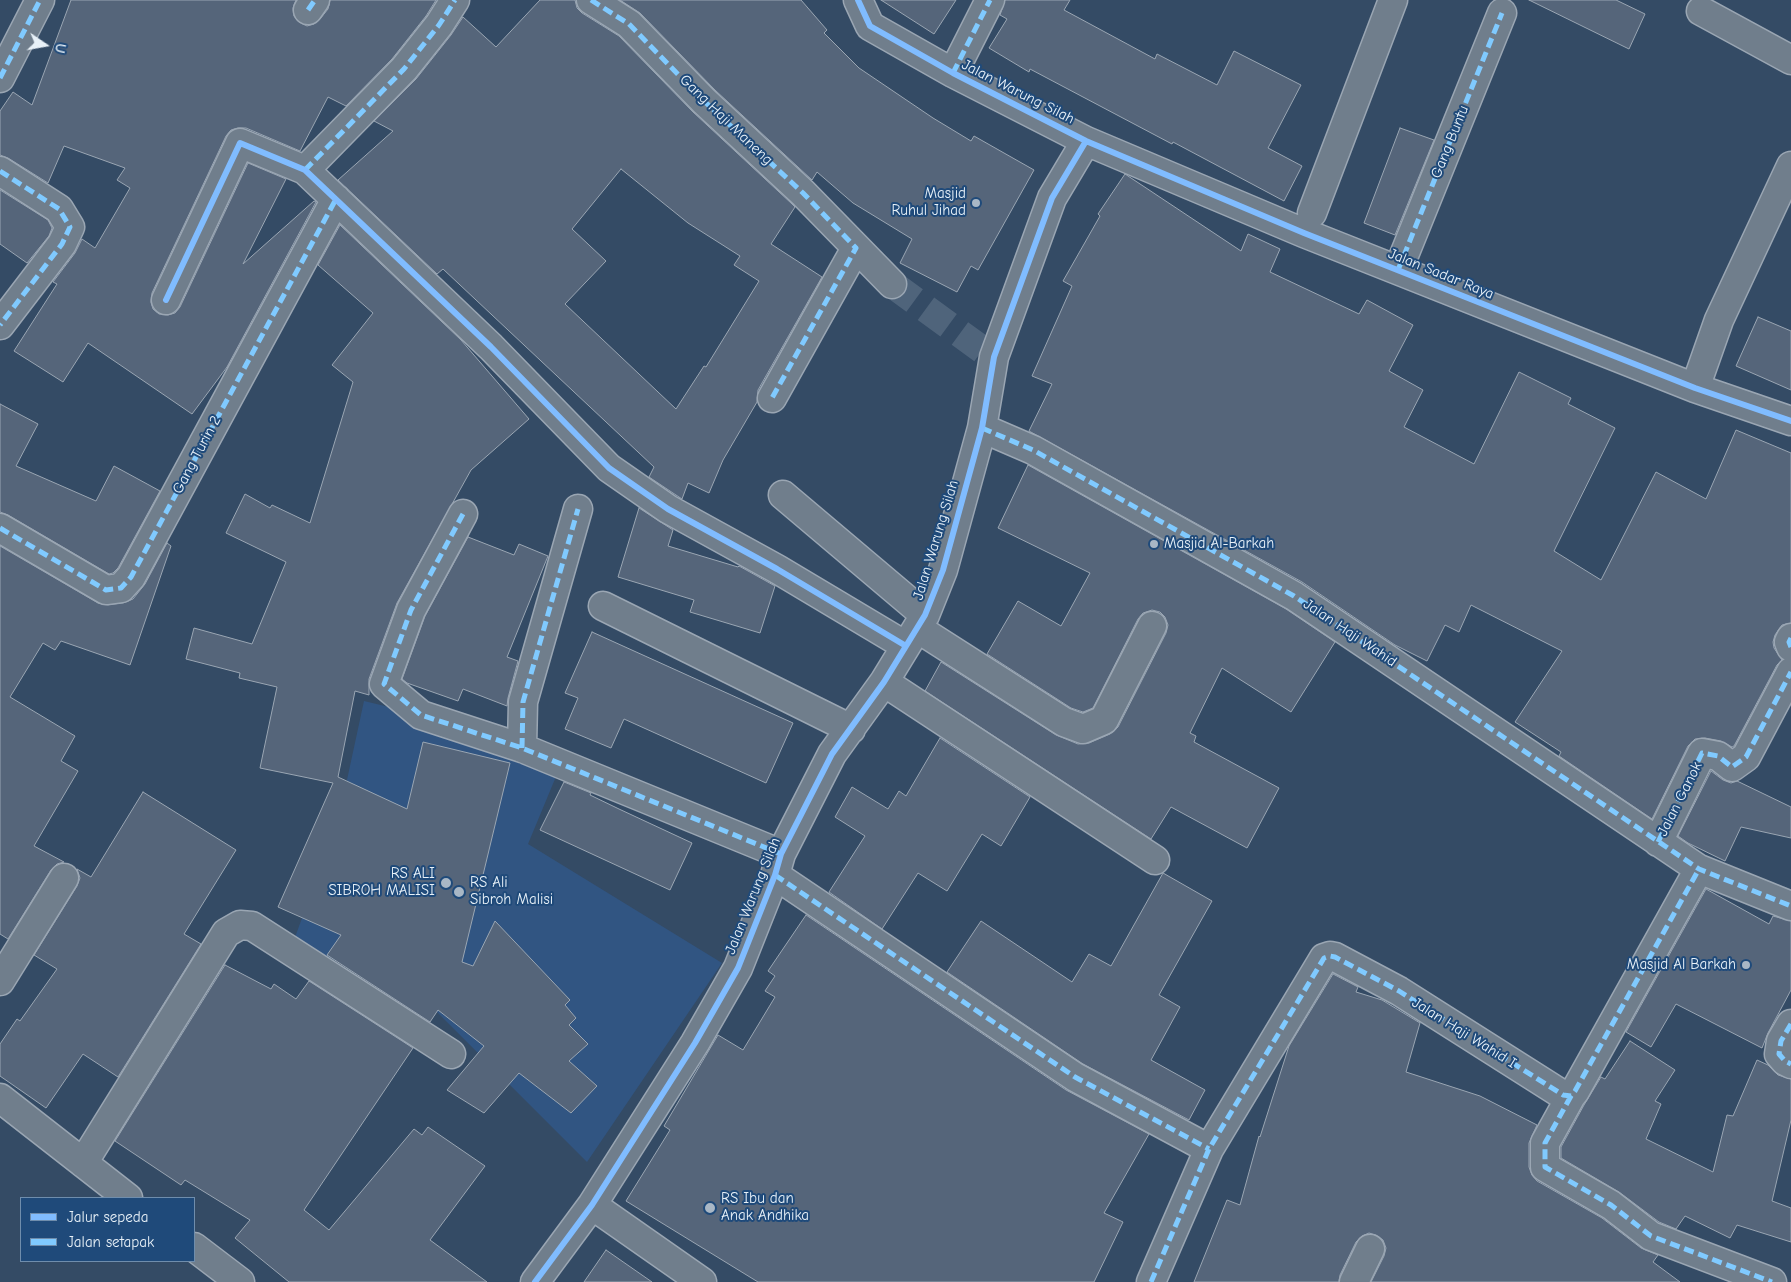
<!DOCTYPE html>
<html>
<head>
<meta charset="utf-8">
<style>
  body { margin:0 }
  #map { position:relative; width:1791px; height:1282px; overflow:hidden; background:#344b65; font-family:"Comic Neue",sans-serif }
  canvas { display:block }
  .legend { position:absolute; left:20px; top:1197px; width:175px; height:65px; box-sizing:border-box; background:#1f4a7a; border:1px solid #6f8dac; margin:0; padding:6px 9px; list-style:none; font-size:15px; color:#e8f1f8 }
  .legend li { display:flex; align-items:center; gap:10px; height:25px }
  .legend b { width:25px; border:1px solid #6f8dac }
  .north { position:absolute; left:20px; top:20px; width:50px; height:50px; -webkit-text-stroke:4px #1f4a7a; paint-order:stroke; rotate:102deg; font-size:14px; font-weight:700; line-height:20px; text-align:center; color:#e8f1f8 }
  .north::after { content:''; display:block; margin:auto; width:18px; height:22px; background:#e8f1f8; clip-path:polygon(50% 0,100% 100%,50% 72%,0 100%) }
</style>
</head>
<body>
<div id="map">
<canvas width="1791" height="1282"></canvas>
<ul class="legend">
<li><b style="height:6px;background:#80bcff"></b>Jalur sepeda</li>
<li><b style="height:6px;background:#80caff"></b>Jalan setapak</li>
</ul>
<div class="north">U</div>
</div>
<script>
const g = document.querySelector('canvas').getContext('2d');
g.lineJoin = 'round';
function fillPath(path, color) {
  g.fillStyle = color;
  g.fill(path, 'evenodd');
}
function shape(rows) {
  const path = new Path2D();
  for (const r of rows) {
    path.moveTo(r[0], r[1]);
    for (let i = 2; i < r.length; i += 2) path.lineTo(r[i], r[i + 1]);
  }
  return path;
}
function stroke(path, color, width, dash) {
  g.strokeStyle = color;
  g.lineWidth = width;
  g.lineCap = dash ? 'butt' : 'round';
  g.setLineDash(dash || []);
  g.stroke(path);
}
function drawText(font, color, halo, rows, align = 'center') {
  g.font = font + ' "Comic Neue",sans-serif';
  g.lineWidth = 4;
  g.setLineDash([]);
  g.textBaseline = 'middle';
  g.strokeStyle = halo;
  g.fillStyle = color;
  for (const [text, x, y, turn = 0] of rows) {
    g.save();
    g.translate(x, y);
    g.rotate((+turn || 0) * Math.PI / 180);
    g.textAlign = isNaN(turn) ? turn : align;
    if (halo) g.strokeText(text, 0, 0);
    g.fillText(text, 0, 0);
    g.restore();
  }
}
fillPath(shape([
  [364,701,567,750,528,844,722,963,587,1162,434,1009,294,940,339,817]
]), '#315582');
const building = shape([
  [71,0,296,0,293,8,294,16,299,22,307,26,314,24,320,19,328,9,330,0,436,0,426,16,392,59,346,106,328,97,300,151,246,128,238,128,231,130,226,136,152,293,151,302,153,309,159,314,168,315,175,313,180,307,248,163,286,179,243,264,314,201,316,202,227,367,192,414,88,343,63,382,14,351,57,284,53,282,75,253,82,239,95,248,130,188,117,180,125,168,64,146,48,183,8,158,0,155,0,111,13,92,32,105,71,0],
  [540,0,575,0,577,8,582,13,619,36,693,112,792,204,795,207,771,244,822,277,758,390,757,402,723,460,709,493,688,483,682,499,649,477,654,467,443,269,437,274,338,180,393,131,374,121,416,79,451,35,463,17,496,47,540,0],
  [621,169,688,223,740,256,734,265,759,281,706,367,704,366,676,409,565,304,606,261,572,229,621,169],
  [620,0,801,0,827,30,824,33,859,68,933,118,971,141,974,136,1034,170,978,270,971,266,957,292,900,263,912,239,853,203,817,172,812,180,715,90,640,13,620,0],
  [881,0,956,0,934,34,881,0],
  [1005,0,1070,0,1064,10,1155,59,1157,54,1217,85,1234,51,1301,85,1268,148,1302,166,1284,201,1173,142,1172,144,1030,69,1029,72,989,48,1007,19,1000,15,1005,0],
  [1529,0,1616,0,1645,14,1629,49,1529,0],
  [1400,128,1434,140,1395,235,1364,223,1400,128],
  [1125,174,1241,251,1248,234,1280,249,1270,272,1359,314,1367,300,1413,325,1389,371,1423,390,1404,427,1474,464,1519,372,1571,398,1568,404,1615,428,1554,551,1601,580,1656,472,1706,499,1736,430,1791,453,1791,623,1782,625,1775,635,1773,642,1774,648,1782,660,1777,665,1734,746,1732,747,1721,741,1705,738,1695,739,1688,746,1652,819,1559,756,1561,752,1515,722,1562,651,1471,605,1459,632,1445,625,1427,661,1395,645,1302,582,1029,431,1052,384,1032,376,1072,286,1063,281,1100,216,1098,214,1125,174],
  [0,190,48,220,52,228,49,236,27,263,0,244,0,190],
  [340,225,461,340,529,419,471,470,397,603,369,679,369,695,355,691,338,777,407,809,423,742,510,763,462,962,473,966,495,921,570,1000,565,1005,576,1018,569,1025,588,1044,569,1061,597,1086,571,1113,519,1073,484,1113,447,1090,484,1046,438,1010,430,1022,327,955,341,935,278,907,333,783,260,768,277,687,239,678,240,673,186,659,194,628,252,644,286,562,226,533,245,494,270,508,272,505,310,523,353,382,332,365,373,313,318,265,340,225],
  [1758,317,1791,331,1791,390,1736,366,1758,317],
  [0,404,38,424,16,466,96,501,114,466,160,491,118,568,113,573,109,574,8,515,0,512,0,404],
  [1028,465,1286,609,1335,642,1291,712,1222,668,1190,733,1196,736,1194,742,1279,788,1247,848,1171,807,1151,839,925,691,941,662,1056,735,1078,744,1089,743,1110,734,1118,727,1166,633,1168,625,1165,617,1160,612,1152,610,1143,613,1138,619,1093,708,1083,712,1071,708,987,654,1018,601,1061,626,1090,573,998,528,1028,465],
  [639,508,673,530,668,546,738,567,739,566,775,586,760,633,690,612,694,600,618,577,639,508],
  [468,537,514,555,519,544,548,556,507,657,518,661,508,698,507,706,463,689,458,701,407,683,402,679,425,616,468,537],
  [167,543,171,546,130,665,61,641,55,650,43,643,10,697,75,736,61,761,78,771,34,846,64,862,57,864,51,870,8,939,0,934,0,546,98,603,108,605,123,603,133,599,145,584,167,543],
  [592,632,793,723,766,783,624,719,611,748,565,729,578,698,565,693,592,632],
  [940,738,1030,797,1001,846,982,834,947,891,918,873,882,929,829,892,865,836,835,817,852,787,888,809,899,791,906,796,940,738],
  [1711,771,1723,780,1731,783,1737,781,1791,807,1791,838,1741,827,1725,861,1688,843,1678,836,1711,771],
  [564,782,591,793,590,795,619,809,692,843,670,890,540,830,564,782],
  [143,792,236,850,184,934,201,944,118,1077,83,1054,46,1108,0,1076,0,1044,17,1019,20,1021,57,969,34,955,77,886,80,878,77,869,91,877,143,792],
  [1163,873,1212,901,1159,995,1180,1007,1151,1060,1205,1090,1189,1120,1083,1064,947,972,981,921,1072,982,1089,954,1111,966,1163,873],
  [1706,889,1769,924,1773,916,1791,921,1791,990,1768,1033,1762,1048,1676,1004,1651,1047,1626,1032,1706,889],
  [806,915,1066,1090,1149,1134,1104,1213,1123,1222,1094,1282,758,1282,626,1201,670,1130,664,1126,718,1035,743,1050,775,997,765,991,775,976,768,971,806,915],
  [225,965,271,989,274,984,296,999,309,981,413,1048,304,1210,329,1230,414,1129,422,1135,428,1127,485,1166,430,1240,487,1282,289,1282,235,1238,250,1220,185,1180,181,1185,115,1141,225,965],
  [1333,974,1358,987,1356,992,1382,1000,1420,1023,1406,1072,1480,1096,1537,1125,1529,1143,1529,1167,1532,1175,1537,1181,1602,1218,1641,1248,1658,1255,1653,1262,1680,1282,1371,1282,1384,1256,1386,1248,1383,1240,1376,1235,1369,1233,1362,1236,1356,1242,1340,1275,1339,1282,1194,1282,1227,1200,1240,1205,1259,1136,1260,1137,1289,1046,1333,974],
  [1630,1041,1675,1070,1655,1101,1661,1104,1646,1139,1713,1172,1727,1115,1733,1116,1757,1060,1768,1065,1778,1075,1791,1079,1791,1120,1772,1201,1791,1208,1791,1242,1737,1225,1730,1238,1685,1216,1676,1229,1659,1222,1619,1192,1561,1158,1561,1147,1584,1105,1601,1077,1605,1079,1630,1041],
  [606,1250,652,1282,584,1282,606,1250]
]);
fillPath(building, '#55657a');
stroke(building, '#9aa6b3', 1);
stroke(shape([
  [892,284,984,351]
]), '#4f647b', 28, [28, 14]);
const minor = shape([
  [591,0,629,24,704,101,803,193,892,284],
  [858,0,870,26,953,73,1086,141,1304,233,1695,388,1791,421],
  [308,10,315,0],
  [1701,11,1791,60],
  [953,73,990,0],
  [0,78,40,0],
  [305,170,404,69,439,25,455,0],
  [0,171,59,209,70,227,62,244,0,325],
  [1312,213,1393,0],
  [1398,270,1502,13],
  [166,300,240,143,305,170,491,347,609,468,668,509,777,569,906,646],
  [1695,388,1719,320,1791,166],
  [772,398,856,248],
  [982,428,1033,450,1294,596,1699,869,1791,906],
  [783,495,925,615],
  [463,514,411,610,384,684,421,715,522,748,781,854],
  [0,528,106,590,121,588,131,577,336,199],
  [603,606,851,729],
  [917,628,1064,722,1083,729,1104,720,1152,626],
  [1791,638,1789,642,1791,647],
  [884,682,1155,860],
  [522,748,523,702,578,509],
  [1658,842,1702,753,1718,756,1732,767,1746,757,1791,672],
  [775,875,1075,1077,1209,1149],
  [0,981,64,878],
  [1791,1024,1781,1041,1779,1054,1785,1061,1791,1064],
  [1571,1096,1545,1143,1545,1167,1611,1205,1651,1236,1772,1282],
  [0,1098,128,1198],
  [83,1163,226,933,240,925,252,926,451,1054],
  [592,1205,702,1282],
  [194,1247,240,1282],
  [535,1282,592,1205,695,1043,738,968,775,875,781,854,832,754,884,682,925,615,943,570,982,428,994,357,1052,198,1086,141],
  [1151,1282,1209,1149,1324,958,1330,956,1335,957,1399,991,1563,1095,1571,1096,1575,1091,1699,869],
  [1354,1282,1370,1249]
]);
stroke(minor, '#9aa6b3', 31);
stroke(minor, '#707e8c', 28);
stroke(shape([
  [591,0,629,24,704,101,803,193,856,248,772,398],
  [308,10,315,0],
  [953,73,990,0],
  [0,78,40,0],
  [305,170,404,69,439,25,455,0],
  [0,171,59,209,70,227,62,244,0,325],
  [1398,270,1502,13],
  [982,428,1033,450,1294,596,1699,869,1791,906],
  [463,514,411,610,384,684,421,715,522,748,781,854],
  [0,528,106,590,121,588,131,577,336,199],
  [1791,638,1789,642,1791,647],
  [522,748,523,702,578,509],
  [1658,842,1702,753,1718,756,1732,767,1746,757,1791,672],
  [775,875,1075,1077,1209,1149],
  [1791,1024,1781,1041,1779,1054,1785,1061,1791,1064],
  [1571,1096,1545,1143,1545,1167,1611,1205,1651,1236,1772,1282],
  [1151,1282,1209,1149,1324,958,1330,956,1335,957,1399,991,1563,1095,1571,1096,1575,1091,1699,869]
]), '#80caff', 5, [10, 5]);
stroke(shape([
  [858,0,870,26,953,73,1086,141,1304,233,1695,388,1791,421],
  [166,300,240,143,305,170,491,347,609,468,668,509,777,569,906,646],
  [535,1282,592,1205,695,1043,738,968,775,875,781,854,832,754,884,682,925,615,943,570,982,428,994,357,1052,198,1086,141]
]), '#80bcff', 6);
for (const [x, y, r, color] of [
  [976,203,5,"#a9b7c5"],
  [1154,544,5,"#a9b7c5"],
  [446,883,6,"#a9b7c5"],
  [459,892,6,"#a9b7c5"],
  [1746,965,5,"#a9b7c5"],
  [710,1208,6,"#a9b7c5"]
]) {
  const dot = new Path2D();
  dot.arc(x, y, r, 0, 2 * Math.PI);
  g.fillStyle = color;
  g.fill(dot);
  stroke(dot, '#1f4a7a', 2);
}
drawText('15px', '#e8f1f8', '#1f4a7a', [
  ["Jalan Warung Silah",1018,92,27],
  ["Gang Haji Maneng",726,120,44],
  ["Gang Buntu",1450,142,-68],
  ["Jalan Sadar Raya",1441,274,22],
  ["Gang Turin 2",197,455,-62],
  ["Jalan Warung Silah",936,540,-73],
  ["Jalan Haji Wahid",1350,633,34],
  ["Jalan Ganok",1680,799,-63],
  ["Jalan Warung Silah",753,896,-68],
  ["Jalan Haji Wahid I",1464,1033,32]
]);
drawText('15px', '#e8f1f8', '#1f4a7a', [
  ["Masjid",966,194],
  ["Ruhul Jihad",966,211],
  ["Masjid Al-Barkah",1164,544,"left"],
  ["RS ALI",435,874],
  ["SIBROH MALISI",435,891],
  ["RS Ali",470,883,"left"],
  ["Sibroh Malisi",470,900,"left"],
  ["Masjid Al Barkah",1736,965],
  ["RS Ibu dan",721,1199,"left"],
  ["Anak Andhika",721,1216,"left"]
], 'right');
</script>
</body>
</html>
